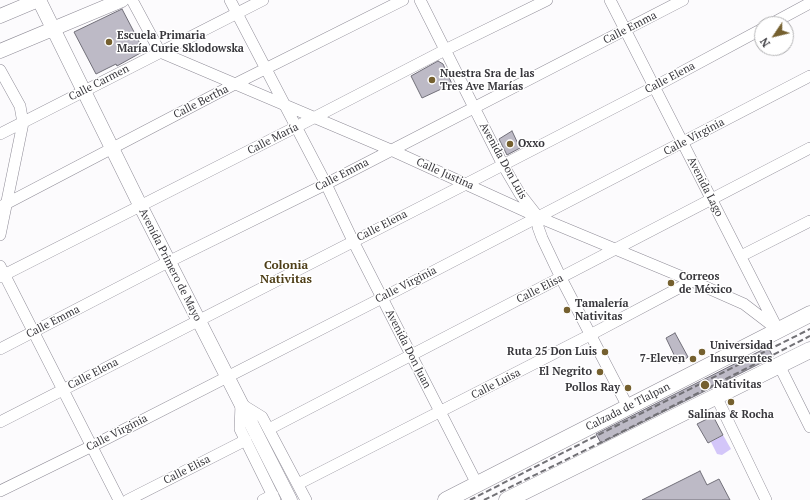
<!DOCTYPE html>
<html>
<head>
<meta charset="utf-8">
<style>
  body { margin:0 }
  #map { position:relative; width:810px; height:500px; overflow:hidden; background:#fcfbfd; font-family:"PT Serif",serif }
  canvas { display:block }
  .north { position:absolute; left:754px; top:16px; width:40px; height:40px; box-sizing:border-box; background:#fff; border:1px solid #afafb1; border-radius:50%; rotate:235deg; font-size:11px; font-weight:700; line-height:16px; text-align:center; color:#38373c }
  .north::after { content:''; display:block; margin:auto; width:14px; height:18px; background:#75602f; clip-path:polygon(50% 0,100% 100%,50% 72%,0 100%) }
</style>
</head>
<body>
<div id="map">
<canvas width="810" height="500"></canvas>
<div class="north">N</div>
</div>
<script>
const g = document.querySelector('canvas').getContext('2d');
g.lineJoin = 'round';
function fillPath(path, color) {
  g.fillStyle = color;
  g.fill(path, 'evenodd');
}
function shape(rows) {
  const path = new Path2D();
  for (const r of rows) {
    path.moveTo(r[0], r[1]);
    for (let i = 2; i < r.length; i += 2) path.lineTo(r[i], r[i + 1]);
  }
  return path;
}
function stroke(path, color, width, dash) {
  g.strokeStyle = color;
  g.lineWidth = width;
  g.lineCap = dash ? 'butt' : 'round';
  g.setLineDash(dash || []);
  g.stroke(path);
}
function drawText(font, color, halo, rows, align = 'center') {
  g.font = font + ' "PT Serif",serif';
  g.lineWidth = 3;
  g.setLineDash([]);
  g.textBaseline = 'middle';
  g.strokeStyle = halo;
  g.fillStyle = color;
  for (const [text, x, y, turn = 0] of rows) {
    g.save();
    g.translate(x, y);
    g.rotate((+turn || 0) * Math.PI / 180);
    g.textAlign = isNaN(turn) ? turn : align;
    if (halo) g.strokeText(text, 0, 0);
    g.fillText(text, 0, 0);
    g.restore();
  }
}
fillPath(shape([
  [723,435,731,449,722,455,717,454,711,442]
]), '#d3c6f9');
const building = shape([
  [122,9,144,51,117,66,116,64,96,74,74,32,122,9],
  [438,61,443,64,452,84,422,98,411,76,438,61],
  [512,131,520,148,507,155,499,139,512,131],
  [675,333,688,357,680,363,678,363,666,338,675,333],
  [768,347,773,357,601,443,596,434,768,347],
  [713,416,723,435,708,443,697,424,713,416],
  [700,471,707,485,719,479,730,500,642,500,700,471]
]);
fillPath(building, '#bdbac6');
stroke(building, '#716f79', 1);
const minor = shape([
  [132,0,160,52,391,150,538,217,692,281,744,304,778,330],
  [230,0,326,184,353,241,477,484],
  [420,0,503,165,520,194,538,217,538,227,542,238,561,278,628,407],
  [610,0,777,328],
  [771,24,810,3],
  [0,70,20,106,23,123,0,235],
  [0,134,263,0],
  [0,207,235,84,403,0],
  [741,256,810,221],
  [0,266,119,500],
  [0,277,296,127,445,50,547,0],
  [0,349,168,262,326,184,683,0],
  [779,365,810,427],
  [716,396,766,500],
  [241,404,262,417,306,500],
  [241,404,240,429,275,500],
  [0,422,466,184,654,87,762,29],
  [269,429,810,148],
  [298,484,590,335,692,281],
  [0,491,92,446,382,298,810,76],
  [128,500,246,440],
  [263,500,273,495]
]);
const major = shape([
  [39,0,140,205,290,500],
  [0,16,38,0],
  [0,51,122,0]
]);
const highway = shape([
  [446,500,810,314],
  [507,500,810,350]
]);
stroke(minor, '#8f8c97', 12);
stroke(major, '#8f8c97', 15);
stroke(highway, '#8f8c97', 17);
stroke(minor, '#fff', 11);
stroke(major, '#fff', 14);
stroke(highway, '#fff', 16);
stroke(shape([
  [470,500,596,436,810,329],
  [484,500,600,443,810,336]
]), '#717075', 2, [6, 3]);
for (const [x, y, r, color] of [
  [109,42,4,"#75602f"],
  [432,80,4,"#75602f"],
  [510,144,4,"#75602f"],
  [671,283,4,"#75602f"],
  [567,310,4,"#75602f"],
  [605,352,4,"#75602f"],
  [702,352,4,"#75602f"],
  [693,359,4,"#75602f"],
  [600,372,4,"#75602f"],
  [705,385,5,"#75602f"],
  [628,388,4,"#75602f"],
  [731,402,4,"#75602f"]
]) {
  const dot = new Path2D();
  dot.arc(x, y, r, 0, 2 * Math.PI);
  g.fillStyle = color;
  g.fill(dot);
  stroke(dot, '#fff', 1.5);
}
drawText('11px', '#38373c', '#fff', [
  ["Calle Emma",630,28,-27],
  ["Calle Elena",670,78,-28],
  ["Calle Carmen",99,83,-27],
  ["Calle Bertha",201,102,-27],
  ["Calle Virginia",694,137,-28],
  ["Calle María",273,139,-27],
  ["Avenida Don Luis",503,161,61],
  ["Calle Justina",445,174,24],
  ["Calle Emma",342,175,-27],
  ["Avenida Lago",705,187,63],
  ["Calle Elena",382,226,-27],
  ["Avenida Primero de Mayo",170,265,63],
  ["Calle Virginia",406,285,-27],
  ["Calle Elisa",540,289,-27],
  ["Calle Emma",53,322,-27],
  ["Avenida Don Juan",408,349,63],
  ["Calle Elena",93,374,-27],
  ["Calle Luisa",496,384,-27],
  ["Calzada de Tlalpan",628,407,-27],
  ["Calle Virginia",117,433,-27],
  ["Calle Elisa",187,470,-27]
]);
drawText('bold 11px', '#38373c', '#fff', [
  ["Escuela Primaria",117,36],
  ["María Curie Sklodowska",117,49],
  ["Nuestra Sra de las",440,74],
  ["Tres Ave Marías",440,87],
  ["Oxxo",518,144],
  ["Correos",679,277],
  ["de México",679,290],
  ["Tamalería",575,304],
  ["Nativitas",575,317],
  ["Universidad",710,346],
  ["Insurgentes",710,359],
  ["Ruta 25 Don Luis",597,352,"right"],
  ["7-Eleven",685,359,"right"],
  ["El Negrito",592,372,"right"],
  ["Nativitas",714,385],
  ["Pollos Ray",620,388,"right"],
  ["Salinas & Rocha",731,415,"center"]
], 'left');
drawText('bold 12px', '#4e3e17', '#fff', [
  ["Colonia",286,266],
  ["Nativitas",286,280]
]);
</script>
</body>
</html>
